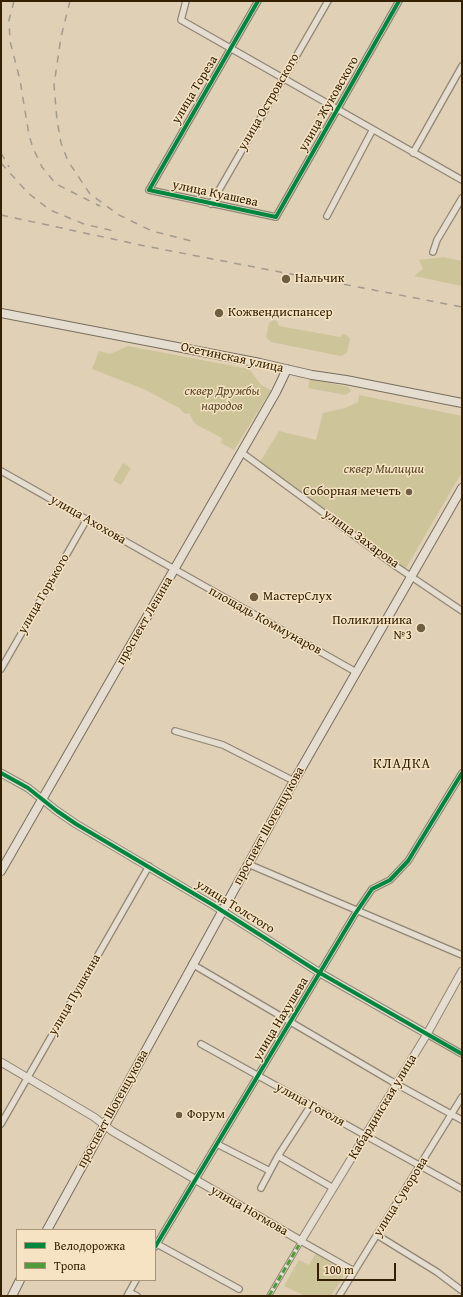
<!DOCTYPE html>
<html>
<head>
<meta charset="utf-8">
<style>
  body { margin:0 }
  #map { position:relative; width:463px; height:1297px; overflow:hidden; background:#dfd0b6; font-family:"Gentium Book Plus",serif }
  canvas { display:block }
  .frame { position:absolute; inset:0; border:2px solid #342104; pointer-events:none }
  .legend { position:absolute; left:16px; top:1229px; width:140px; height:52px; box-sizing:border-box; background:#f5e3c4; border:1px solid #a89577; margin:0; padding:5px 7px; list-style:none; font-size:12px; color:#342104 }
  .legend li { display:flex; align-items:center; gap:8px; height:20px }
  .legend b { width:20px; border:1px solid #a89577 }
  .scale { position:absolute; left:317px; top:1263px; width:79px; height:18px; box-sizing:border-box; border:2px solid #342104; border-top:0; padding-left:5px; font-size:12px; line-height:14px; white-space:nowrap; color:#342104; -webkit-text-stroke:3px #f5e3c4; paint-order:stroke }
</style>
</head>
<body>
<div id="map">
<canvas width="463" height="1297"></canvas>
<div class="frame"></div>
<ul class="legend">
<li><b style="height:5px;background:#00873e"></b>Велодорожка</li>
<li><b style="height:5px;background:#519b3a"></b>Тропа</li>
</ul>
<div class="scale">100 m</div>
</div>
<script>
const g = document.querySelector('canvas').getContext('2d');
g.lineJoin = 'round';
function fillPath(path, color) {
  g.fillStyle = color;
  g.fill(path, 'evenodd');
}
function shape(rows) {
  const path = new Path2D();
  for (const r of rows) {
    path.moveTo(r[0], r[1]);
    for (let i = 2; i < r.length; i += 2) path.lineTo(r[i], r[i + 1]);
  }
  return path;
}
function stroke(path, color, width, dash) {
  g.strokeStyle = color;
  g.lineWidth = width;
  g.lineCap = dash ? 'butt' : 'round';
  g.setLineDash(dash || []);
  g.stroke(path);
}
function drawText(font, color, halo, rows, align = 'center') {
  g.font = font + ' "Gentium Book Plus",serif';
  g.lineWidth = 3;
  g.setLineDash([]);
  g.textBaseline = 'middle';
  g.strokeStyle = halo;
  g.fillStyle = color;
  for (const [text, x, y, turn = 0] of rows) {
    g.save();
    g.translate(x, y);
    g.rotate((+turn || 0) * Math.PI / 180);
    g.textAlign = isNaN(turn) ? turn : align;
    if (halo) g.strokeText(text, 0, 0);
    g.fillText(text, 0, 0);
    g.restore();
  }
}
fillPath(shape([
  [443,257,462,261,462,286,414,276,423,269,419,260],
  [274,320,277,321,279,326,340,337,343,334,347,335,350,339,347,353,341,356,271,342,266,337,269,323],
  [128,346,249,369,261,385,271,390,234,450,221,443,222,438,195,424,189,413,185,414,179,408,146,390,92,369,99,351,110,354],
  [310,379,348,387,351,391,346,395,308,388],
  [359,395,462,416,462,472,405,570,260,462,279,431,316,440,323,413,345,408,358,402],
  [123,463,131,468,121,485,113,480],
  [316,1253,346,1272,331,1296,306,1296,284,1286,299,1260,309,1265]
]), '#cec499');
const pedestrian = shape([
  [269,1296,299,1245]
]);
const minor = shape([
  [186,1,181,20,462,180],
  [258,1,149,190,276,217,399,1],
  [413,153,462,66],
  [211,204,328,1],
  [327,216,372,131],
  [433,252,437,240,462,198],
  [241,452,397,567,462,611],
  [1,471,356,672],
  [1,669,87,519],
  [175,731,223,745,294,781],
  [248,864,462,955],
  [192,964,391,1081,462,1120],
  [427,1034,462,1054],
  [201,1044,462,1189],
  [1,1124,149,866],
  [217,1144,270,1171],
  [278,1156,333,1188],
  [261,1188,278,1156,311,1105],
  [377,1235,437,1272,461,1290],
  [301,1241,354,1271],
  [157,1244,239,1289],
  [155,1247,355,914,372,889,390,880,408,861,462,773],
  [129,1292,137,1296],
  [127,1296,136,1280],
  [339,1296,462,1097]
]);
const tertiary = shape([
  [1,773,28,788,57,811,76,824,213,905,320,973,427,1034],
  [1,1062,94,1117,112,1131,301,1241,427,1034,462,971]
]);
const secondary = shape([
  [1,313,260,363,312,375,346,380,462,403],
  [1,871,276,392,287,369],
  [47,1230,294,781,462,488],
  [12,1296,20,1280]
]);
stroke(pedestrian, '#918674', 6);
stroke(minor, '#918674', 8);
stroke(tertiary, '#918674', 9);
stroke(secondary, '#786e5d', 10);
stroke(pedestrian, '#e4ddd0', 4);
stroke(minor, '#e4ddd0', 5.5);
stroke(tertiary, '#e4ddd0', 7);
stroke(secondary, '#e4ddd0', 8);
stroke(shape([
  [14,1,9,20,10,41,20,80,29,135,33,148,42,167,56,184,100,206],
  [70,1,61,37,54,85,57,120,61,143,68,161,90,194,119,215,152,231,191,241],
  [1,153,9,167],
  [1,163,28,193,50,210,84,224,114,231],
  [1,215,145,246,462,307]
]), '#a39a8e', 1.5, [7, 7]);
stroke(shape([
  [269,1296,299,1245]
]), '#519b3a', 3, [6, 3]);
stroke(shape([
  [258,1,149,190,276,217,399,1],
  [1,773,28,788,57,811,76,824,213,905,320,973,462,1054],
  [155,1247,355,914,372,889,390,880,408,861,462,773]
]), '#00873e', 4);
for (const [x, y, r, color] of [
  [286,279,5,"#705e42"],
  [219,313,5,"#705e42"],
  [409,492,4,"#705e42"],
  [254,597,5,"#705e42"],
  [421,628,5,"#705e42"],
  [179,1115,4,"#705e42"]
]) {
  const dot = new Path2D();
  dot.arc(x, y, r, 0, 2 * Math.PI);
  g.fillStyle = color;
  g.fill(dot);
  stroke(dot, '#f5e3c4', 1.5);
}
drawText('13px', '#342104', '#f5e3c4', [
  ["улица Тореза",195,90,-59],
  ["улица Островского",269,102,-60],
  ["улица Жуковского",329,104,-60],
  ["улица Куашева",215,194,12],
  ["Осетинская улица",232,358,12],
  ["улица Ахохова",88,520,30],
  ["улица Захарова",361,539,36],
  ["улица Горького",44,594,-60],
  ["проспект Ленина",145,621,-60],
  ["площадь Коммунаров",265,621,29],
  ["проспект Шогенцукова",269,826,-61],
  ["улица Толстого",235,907,32],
  ["улица Пушкина",75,995,-60],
  ["улица Нахушева",281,1019,-59],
  ["улица Гоголя",310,1105,29],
  ["Кабардинская улица",383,1107,-59],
  ["проспект Шогенцукова",113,1109,-61],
  ["улица Суворова",401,1197,-58],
  ["улица Ногмова",249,1211,30]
]);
drawText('13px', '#342104', '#f5e3c4', [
  ["Нальчик",295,279],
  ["Кожвендиспансер",228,313],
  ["Соборная мечеть",401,492,"right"],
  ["МастерСлух",263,597],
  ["Поликлиника",412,621,"right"],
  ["№3",412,636,"right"],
  ["Форум",187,1115]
], 'left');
drawText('italic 13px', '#574824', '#f5e3c4', [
  ["сквер Дружбы",222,392],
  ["народов",222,407],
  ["сквер Милиции",384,470]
]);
g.letterSpacing = '1px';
drawText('14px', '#342104', '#f5e3c4', [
  ["КЛАДКА",402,764]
]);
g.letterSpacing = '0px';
</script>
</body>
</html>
